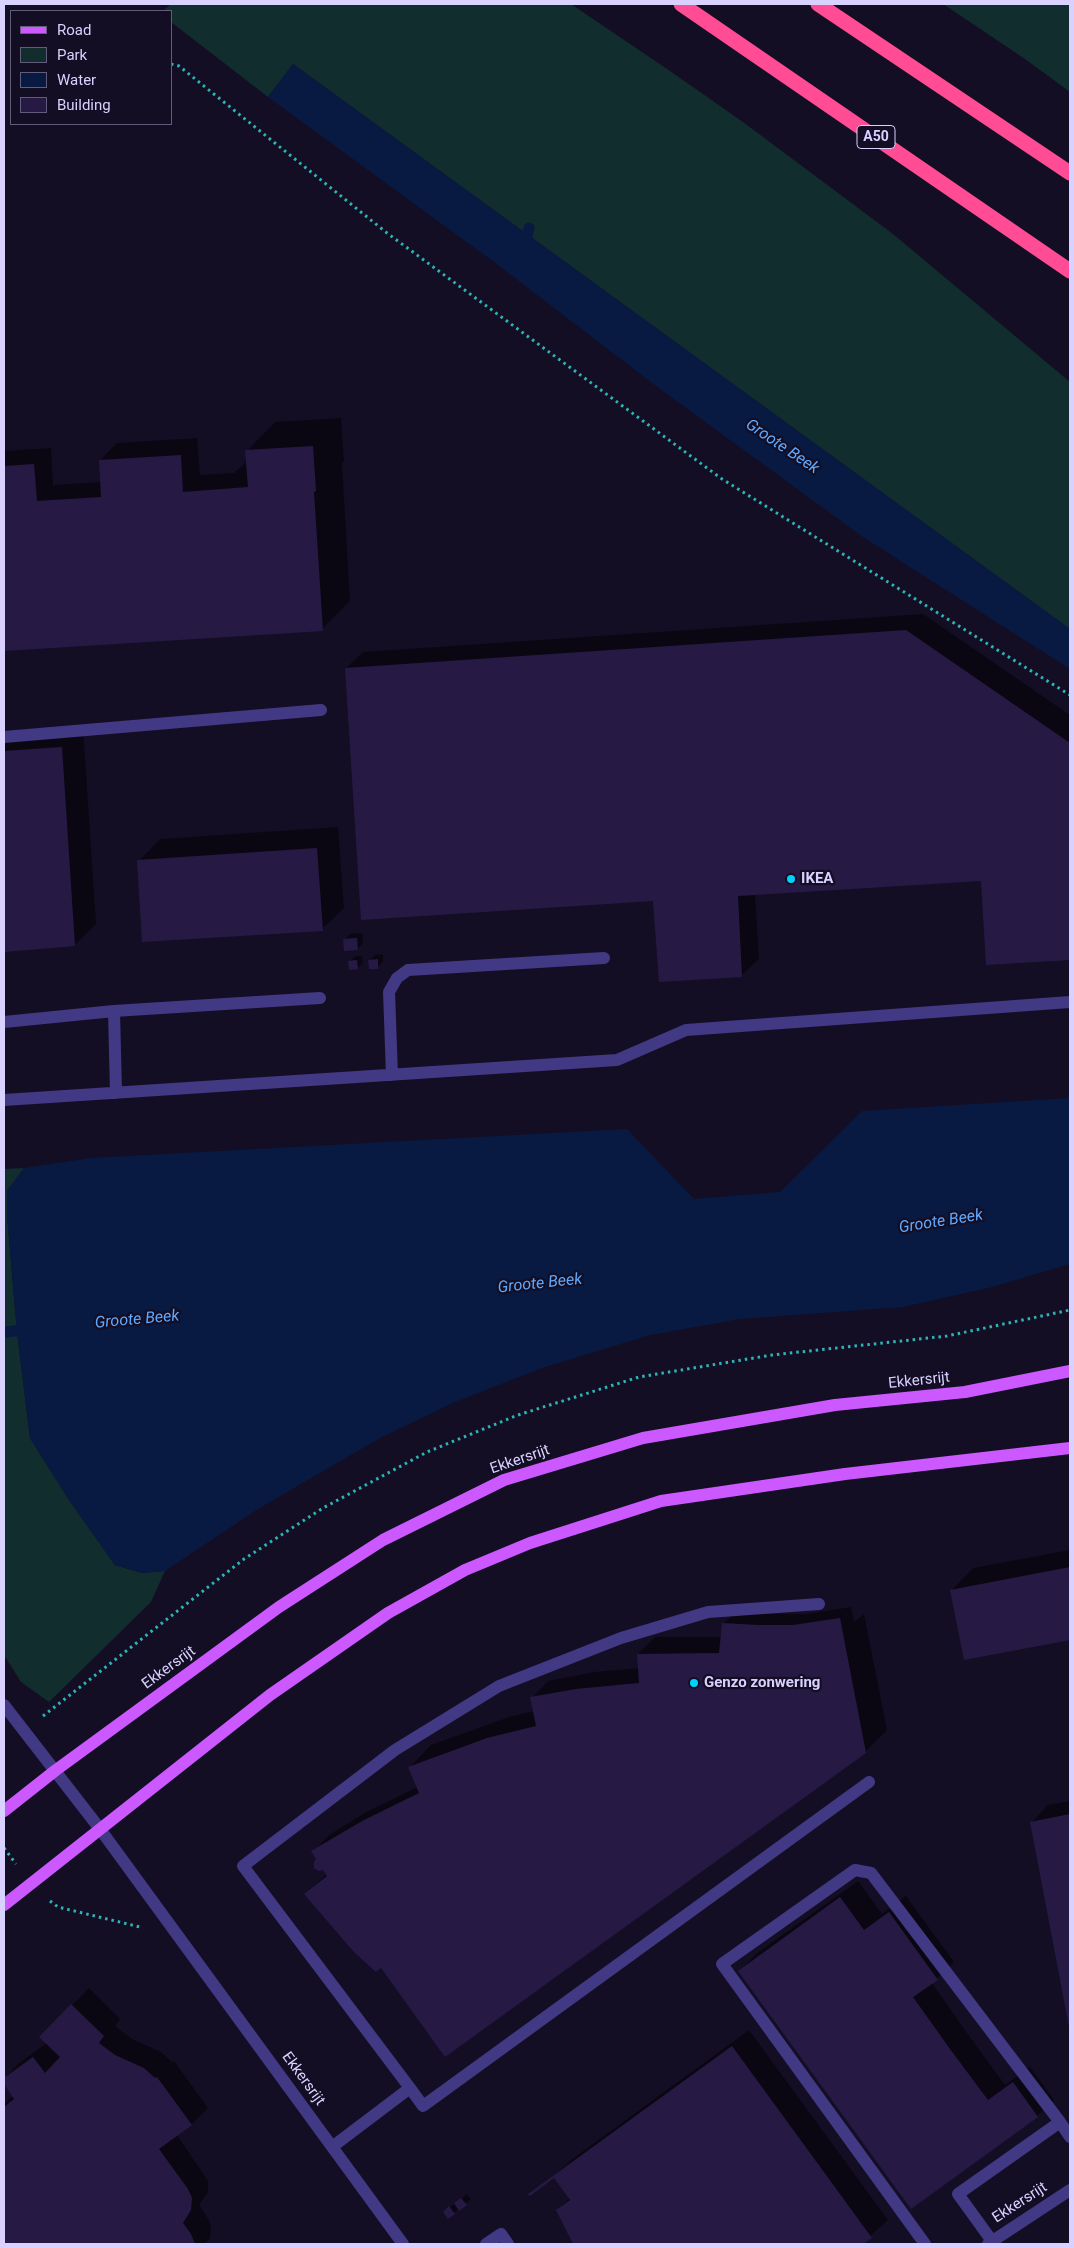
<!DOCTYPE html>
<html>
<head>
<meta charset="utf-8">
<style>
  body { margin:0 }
  #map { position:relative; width:1074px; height:2248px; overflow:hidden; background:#130e24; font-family:Roboto,sans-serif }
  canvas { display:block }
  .frame { position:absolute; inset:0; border:5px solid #d9d1ff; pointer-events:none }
  .legend { position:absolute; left:10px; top:10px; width:162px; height:115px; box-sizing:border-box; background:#130e24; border:1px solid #625c7c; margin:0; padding:6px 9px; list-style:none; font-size:15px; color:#d9d1ff }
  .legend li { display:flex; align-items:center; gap:10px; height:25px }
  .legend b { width:25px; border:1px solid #625c7c }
</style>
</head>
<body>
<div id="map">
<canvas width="1074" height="2248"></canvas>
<div class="frame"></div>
<ul class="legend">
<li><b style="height:6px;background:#cc58ff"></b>Road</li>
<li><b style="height:14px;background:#112d2e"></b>Park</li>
<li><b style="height:14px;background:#091a42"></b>Water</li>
<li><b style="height:14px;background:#261a45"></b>Building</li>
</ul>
</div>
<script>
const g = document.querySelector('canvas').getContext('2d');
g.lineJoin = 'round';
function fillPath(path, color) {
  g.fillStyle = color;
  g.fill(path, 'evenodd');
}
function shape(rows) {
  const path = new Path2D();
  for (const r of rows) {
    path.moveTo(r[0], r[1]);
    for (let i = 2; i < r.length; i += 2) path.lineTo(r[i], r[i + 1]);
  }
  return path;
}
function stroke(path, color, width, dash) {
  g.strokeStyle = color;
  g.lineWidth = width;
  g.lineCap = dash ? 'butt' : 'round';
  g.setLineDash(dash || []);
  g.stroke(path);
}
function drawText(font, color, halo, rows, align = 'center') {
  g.font = font + ' Roboto,sans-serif';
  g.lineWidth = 4.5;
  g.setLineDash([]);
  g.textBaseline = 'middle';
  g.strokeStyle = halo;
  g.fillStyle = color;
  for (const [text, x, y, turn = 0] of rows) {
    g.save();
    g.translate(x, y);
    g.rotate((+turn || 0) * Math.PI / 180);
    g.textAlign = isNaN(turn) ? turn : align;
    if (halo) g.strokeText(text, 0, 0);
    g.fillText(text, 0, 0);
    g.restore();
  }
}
fillPath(shape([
  [171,4,571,4,670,71,743,122,893,234,1070,382,1070,629,293,64,268,97,171,22,171,11,163,11],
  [943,4,1070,4,1070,92,1025,59],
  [24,1168,7,1191,7,1215,17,1332,30,1438,69,1500,115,1565,142,1573,165,1571,151,1602,49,1702,21,1682,4,1655,4,1169]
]), '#112d2e');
fillPath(shape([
  [293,64,1070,629,1070,669,863,537,656,386,498,265,268,97],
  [1070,1098,1070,1264,992,1287,903,1307,740,1319,650,1335,542,1368,455,1402,380,1438,258,1509,165,1571,142,1573,115,1565,69,1500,30,1438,17,1332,7,1215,7,1191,24,1168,91,1158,627,1129,694,1199,780,1192,862,1111]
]), '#091a42');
fillPath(shape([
  [341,418,344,461,342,464,350,601,322,629,4,650,4,451,51,448,53,485,87,483,101,482,100,460,117,443,197,438,200,475,234,473,247,461,247,451,275,422],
  [923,614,1070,715,1070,959,987,964,982,880,755,894,759,959,742,975,660,981,655,900,346,668,363,652],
  [83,726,96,924,75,945,4,950,4,731],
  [338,827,344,908,322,929,139,861,160,839],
  [362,933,363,944,357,949,344,940,350,934],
  [383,954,383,962,377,967,370,960,375,955],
  [355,956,362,956,363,963,357,968,350,962],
  [1070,1550,1070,1639,965,1659,952,1590,973,1568],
  [851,1607,854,1622,864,1614,887,1730,865,1752,381,1967,305,1894,327,1874,313,1852,329,1835,368,1811,418,1787,410,1767,431,1745,509,1717,534,1711,532,1698,548,1681,594,1672,639,1668,638,1654,655,1637,722,1637,724,1623,735,1612,770,1614,805,1614],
  [1070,1801,1070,2025,1032,1822,1048,1805],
  [858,1881,882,1914,906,1896,954,1962,932,1983,967,2033,1005,2085,1030,2067,1054,2100,1037,2116,911,2207,740,1971,756,1954],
  [89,1988,120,2019,115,2026,132,2039,161,2052,172,2062,174,2061,208,2108,192,2124,177,2135,208,2181,208,2192,199,2205,209,2220,211,2229,210,2238,205,2244,4,2244,4,2103,14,2096,4,2082,4,2079,19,2063,47,2043,41,2037],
  [749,2030,888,2220,861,2244,574,2244,557,2210,570,2198,554,2176,571,2160],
  [467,2194,471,2199,448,2217,444,2212]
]), '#0007');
stroke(shape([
  [524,248,529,228],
  [6,1332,32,1329]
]), '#091a42', 11);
fillPath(shape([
  [313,446,316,491,314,492,323,631,4,651,4,466,34,464,37,501,101,497,99,460,181,455,183,492,248,487,245,450],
  [906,630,1070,743,1070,960,986,965,981,881,738,896,742,977,659,982,653,901,361,920,345,668],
  [62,747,75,946,4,952,4,751],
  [317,848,323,931,142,942,137,860],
  [357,938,358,950,344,951,343,939],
  [378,959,378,969,369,969,368,960],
  [357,960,358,969,349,970,348,961],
  [1070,1567,1070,1640,964,1660,950,1590],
  [840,1618,866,1753,445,2057,381,1968,376,1972,354,1952,304,1894,327,1876,323,1870,319,1871,314,1868,314,1862,316,1859,311,1851,364,1820,419,1793,408,1767,487,1738,536,1726,530,1697,576,1689,639,1683,637,1654,719,1653,722,1623,758,1625,793,1625],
  [1070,1814,1070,2027,1069,2027,1030,1822],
  [840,1897,864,1930,889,1912,938,1980,913,1997,950,2049,988,2100,1013,2082,1038,2117,911,2209,738,1971],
  [71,2004,104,2036,99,2043,115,2055,144,2068,155,2078,157,2077,192,2125,159,2149,188,2189,192,2198,191,2210,183,2223,191,2234,195,2244,4,2244,4,2107,14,2099,4,2084,4,2078,33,2057,45,2073,60,2057,39,2037],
  [732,2046,872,2238,863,2244,573,2244,556,2210,570,2200,554,2178,530,2196,528,2194],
  [461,2198,467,2205,459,2211,454,2203],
  [449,2206,455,2214,448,2219,443,2212]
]), '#261a45');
stroke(shape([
  [171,64,179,66,387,233,722,479,1070,695],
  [43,1716,244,1559,323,1508,427,1452,518,1415,639,1377,772,1355,947,1336,1070,1310],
  [4,1848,16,1864],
  [50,1901,58,1907,140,1927]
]), '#2db5b6', 3, [2.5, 4]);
stroke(shape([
  [4,737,321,710],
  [114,1011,116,1093],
  [4,1022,114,1011,320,998],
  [392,1075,389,992,397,978,408,970,604,958],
  [4,1100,617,1060,686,1030,1070,1002],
  [4,1705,100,1829,403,2244],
  [410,2088,423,2106,869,1782],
  [1060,2122,1070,2137],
  [332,2147,410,2088,243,1866,395,1750,499,1686,621,1638,708,1612,819,1604],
  [486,2244,501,2234,508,2244],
  [925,2244,722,1964,855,1870,871,1873,1060,2122,958,2194,992,2241],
  [988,2244,1070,2190]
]), '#413983', 12);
stroke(shape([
  [4,1811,56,1770,279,1607,383,1540,504,1480,643,1438,835,1405,965,1392,1070,1371],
  [4,1905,270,1695,388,1613,465,1570,530,1543,661,1501,845,1474,1070,1448]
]), '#cc58ff', 12);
stroke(shape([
  [681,4,1070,271],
  [818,4,1070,173]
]), '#ff4c95', 15);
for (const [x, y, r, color] of [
  [791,879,5,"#00d1fc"],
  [694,1683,5,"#00d1fc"]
]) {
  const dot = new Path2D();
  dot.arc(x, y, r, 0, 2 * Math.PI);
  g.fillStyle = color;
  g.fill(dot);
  stroke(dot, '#130e24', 2);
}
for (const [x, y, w] of [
  [876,137,38]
]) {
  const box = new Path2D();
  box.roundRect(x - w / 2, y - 11.5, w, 23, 4);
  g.fillStyle = '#130e24';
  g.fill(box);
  stroke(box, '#d9d1ff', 1);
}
drawText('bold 14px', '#d9d1ff', null, [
  ["A50",876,137]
]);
drawText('bold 15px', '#d9d1ff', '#130e24', [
  ["IKEA",801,879],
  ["Genzo zonwering",704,1683]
], 'left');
drawText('15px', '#d9d1ff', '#130e24', [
  ["Ekkersrijt",919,1381,-6],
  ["Ekkersrijt",520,1460,-19],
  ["Ekkersrijt",169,1668,-36],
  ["Ekkersrijt",303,2079,54],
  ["Ekkersrijt",1020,2203,-33]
]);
drawText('italic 16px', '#5fa9ff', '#130e24', [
  ["Groote Beek",782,447,34],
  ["Groote Beek",941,1222,-9],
  ["Groote Beek",540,1284,-6],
  ["Groote Beek",137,1320,-5]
]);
</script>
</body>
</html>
